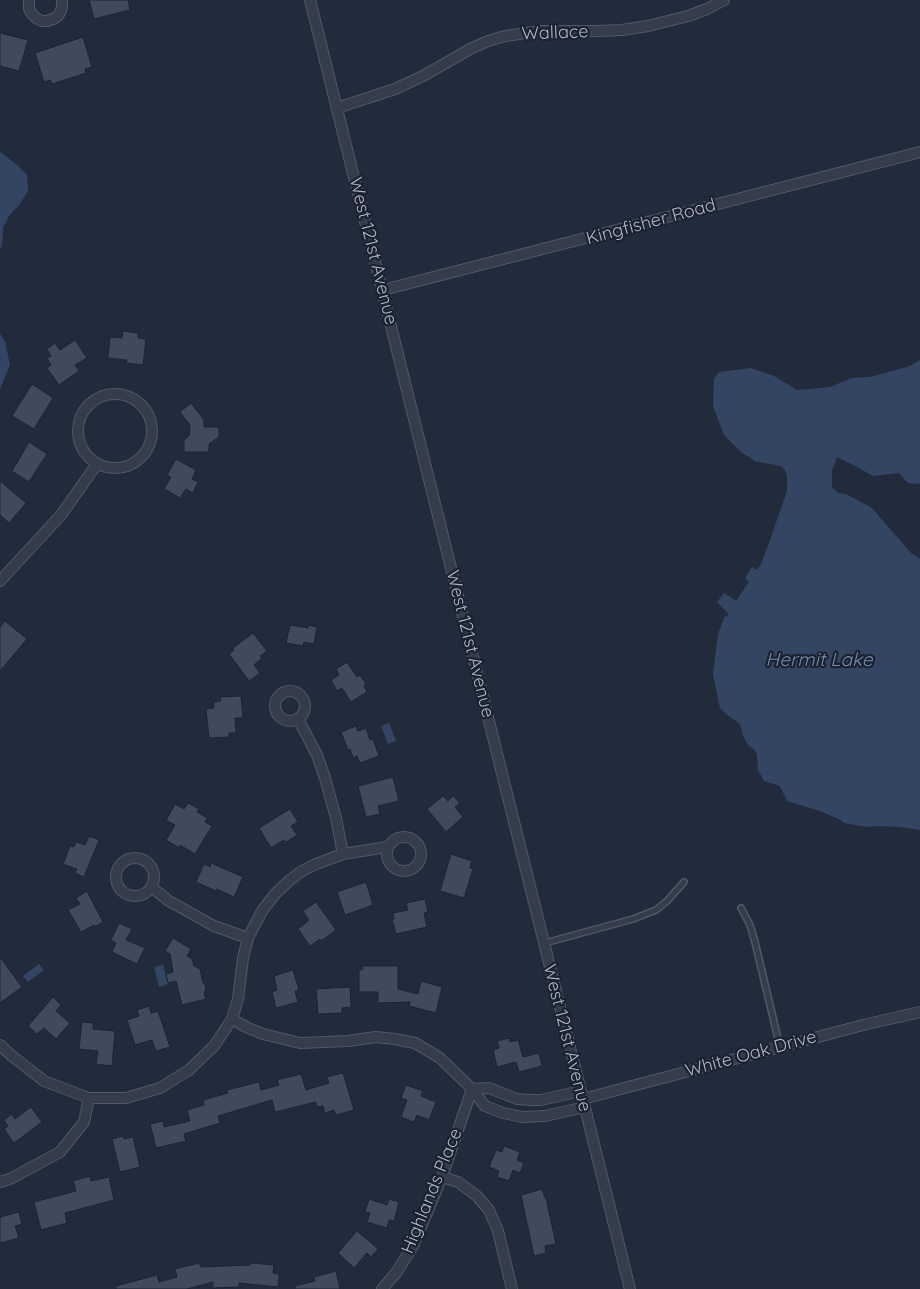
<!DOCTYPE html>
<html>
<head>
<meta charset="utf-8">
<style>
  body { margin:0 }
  canvas { display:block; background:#212b3b }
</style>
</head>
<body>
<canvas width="920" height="1289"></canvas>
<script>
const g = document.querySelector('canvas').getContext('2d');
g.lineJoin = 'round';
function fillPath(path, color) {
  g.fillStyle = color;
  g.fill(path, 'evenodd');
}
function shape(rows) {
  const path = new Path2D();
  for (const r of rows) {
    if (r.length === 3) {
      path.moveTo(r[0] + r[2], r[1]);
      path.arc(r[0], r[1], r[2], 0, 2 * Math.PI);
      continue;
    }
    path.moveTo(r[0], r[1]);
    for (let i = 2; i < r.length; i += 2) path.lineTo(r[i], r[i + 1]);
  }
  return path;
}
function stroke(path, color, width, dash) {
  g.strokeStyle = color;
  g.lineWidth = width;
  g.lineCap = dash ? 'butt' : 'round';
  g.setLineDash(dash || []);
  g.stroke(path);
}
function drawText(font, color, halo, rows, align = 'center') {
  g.font = font + ' Quicksand,sans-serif';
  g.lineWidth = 4.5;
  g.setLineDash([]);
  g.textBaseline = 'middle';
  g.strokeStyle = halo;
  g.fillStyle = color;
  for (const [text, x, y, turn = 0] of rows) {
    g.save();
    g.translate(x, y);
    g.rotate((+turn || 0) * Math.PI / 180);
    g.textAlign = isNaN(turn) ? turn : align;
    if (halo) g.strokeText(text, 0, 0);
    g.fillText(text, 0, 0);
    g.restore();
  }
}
fillPath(shape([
  [0,152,17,165,27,175,28,191,19,205,9,216,3,228,2,244,0,249],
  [0,334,5,341,10,365,0,389],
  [920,360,920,484,908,483,899,473,873,476,859,468,837,457,832,470,832,487,838,493,846,494,872,508,911,553,920,559,920,830,900,827,877,826,867,827,844,823,839,819,820,811,787,801,780,786,764,781,758,770,757,755,754,749,748,745,744,738,740,724,726,714,720,708,713,674,718,634,725,616,727,617,729,614,717,602,724,593,736,601,749,582,745,578,752,567,757,570,761,564,769,543,787,491,787,477,785,470,781,466,755,461,741,452,724,435,713,406,714,379,719,372,751,368,774,376,797,390,830,387,852,378,870,377,910,366],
  [389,723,396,741,388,744,381,726],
  [39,964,44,970,28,982,23,976],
  [163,965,168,984,159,987,154,967]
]), '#344563');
const building = shape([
  [89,0,128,0,130,10,94,19,89,0],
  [0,33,28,40,19,71,0,66,0,33],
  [83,37,92,67,85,69,86,73,52,84,50,80,44,82,35,53,83,37],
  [123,331,138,333,138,338,146,339,143,365,126,363,127,360,108,358,110,337,122,338,123,331],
  [75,340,87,358,75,365,79,371,59,385,47,368,51,365,47,358,51,356,47,349,55,343,60,350,75,340],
  [32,384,53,398,34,429,12,416,32,384],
  [191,403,204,420,204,427,219,427,219,437,209,444,209,452,184,452,184,440,189,436,190,425,180,412,191,403],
  [29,442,47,454,29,482,12,471,29,442],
  [176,459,196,470,192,479,198,482,193,493,186,489,180,498,164,489,171,477,167,475,176,459],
  [0,481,26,503,9,523,0,515,0,481],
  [5,621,27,639,0,671,0,627,5,621],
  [290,625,308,628,308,625,317,627,314,644,304,642,303,646,286,643,290,625],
  [253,633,267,651,260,656,262,658,254,665,260,673,249,681,229,654,234,650,233,648,253,633],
  [347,662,357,677,360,675,366,684,364,686,367,692,351,702,342,688,337,691,331,680,339,675,336,669,347,662],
  [241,696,243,718,235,718,236,733,229,733,229,737,209,738,206,709,214,708,214,702,221,701,220,697,241,696],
  [356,726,358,731,366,728,370,740,373,739,379,756,360,763,357,756,353,758,350,749,348,750,341,732,356,726],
  [393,777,399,801,378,806,380,814,366,817,358,786,393,777],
  [443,796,448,801,453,796,460,803,455,807,463,817,446,832,427,809,443,796],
  [188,803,199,809,197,812,207,818,205,822,212,826,195,854,180,845,179,848,166,840,175,825,166,820,175,804,184,809,188,803],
  [290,809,298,822,291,826,297,835,286,842,284,840,271,848,259,828,290,809],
  [89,836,99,840,84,877,75,873,77,869,63,864,70,846,74,847,76,842,85,845,89,836],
  [451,854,472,861,470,868,473,869,464,898,440,891,451,854],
  [211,863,243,877,234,897,217,889,216,891,196,882,204,864,210,867,211,863],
  [366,882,373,905,345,915,337,892,366,882],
  [87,891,103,922,95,927,94,925,81,932,68,910,80,904,76,898,87,891],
  [425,899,428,912,424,913,427,927,396,934,392,919,394,919,393,913,408,910,406,903,425,899],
  [316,902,336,930,321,941,320,939,310,946,298,929,309,920,303,911,316,902],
  [119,923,132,929,126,940,145,948,137,964,112,952,116,943,111,940,119,923],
  [173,938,191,949,187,956,192,959,194,966,200,969,203,983,205,984,206,990,204,993,206,999,182,1005,176,981,168,983,166,974,173,972,170,954,165,951,173,938],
  [0,957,22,987,0,1003,0,957],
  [362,966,398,966,398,989,418,994,421,981,442,987,436,1013,409,1006,410,1002,378,1003,378,992,359,992,359,971,363,969,362,966],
  [293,970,299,990,295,991,298,1002,276,1008,272,992,277,990,274,976,293,970],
  [350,987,351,1007,342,1008,342,1013,318,1014,316,989,350,987],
  [53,997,61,1005,56,1011,70,1023,56,1039,44,1028,37,1034,28,1026,53,997],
  [149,1006,151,1013,158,1011,170,1047,156,1051,152,1040,135,1045,127,1020,139,1016,137,1010,149,1006],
  [82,1022,93,1023,93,1029,115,1031,112,1066,96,1064,98,1051,79,1049,82,1022],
  [509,1038,510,1042,518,1040,523,1057,539,1053,542,1066,519,1072,516,1062,497,1067,493,1050,499,1048,497,1041,509,1038],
  [343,1073,354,1110,336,1115,334,1110,325,1113,323,1106,317,1107,316,1102,275,1112,272,1100,218,1116,220,1123,184,1134,186,1141,156,1148,150,1124,163,1121,164,1127,190,1121,187,1110,204,1105,203,1100,228,1093,227,1090,259,1082,261,1090,279,1085,277,1080,301,1074,306,1090,329,1083,327,1077,343,1073],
  [406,1085,423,1091,421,1096,436,1102,429,1120,417,1115,414,1122,401,1117,407,1100,401,1098,406,1085],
  [31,1107,42,1122,14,1143,4,1129,8,1126,4,1120,12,1114,15,1119,31,1107],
  [123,1136,124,1139,133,1137,140,1167,120,1172,112,1139,123,1136],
  [504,1146,520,1152,517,1160,524,1163,520,1173,513,1170,509,1181,497,1177,499,1171,489,1167,496,1150,502,1152,504,1146],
  [90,1176,91,1181,109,1177,114,1200,65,1213,67,1223,41,1230,34,1202,76,1191,73,1181,90,1176],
  [542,1189,545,1198,546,1198,556,1244,545,1246,546,1253,534,1256,521,1195,542,1189],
  [369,1199,387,1205,389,1199,399,1202,394,1221,389,1220,387,1228,367,1222,370,1213,365,1212,369,1199],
  [19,1212,22,1224,15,1226,19,1238,0,1243,0,1217,19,1212],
  [357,1231,378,1249,371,1257,367,1253,354,1268,338,1253,357,1231],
  [199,1263,201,1267,250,1265,251,1263,274,1265,273,1273,279,1274,278,1287,239,1283,239,1287,213,1288,213,1282,187,1289,116,1289,116,1286,157,1275,159,1282,177,1277,175,1269,199,1263],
  [336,1271,340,1289,295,1289,295,1286,315,1281,314,1277,336,1271]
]);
fillPath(building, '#404a5d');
stroke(building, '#1c2432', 1);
const service = shape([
  [741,908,750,925,755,942,780,1047],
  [545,943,633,919,656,910,667,901,684,882]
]);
const minor = shape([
  [29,0,29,9,32,14,36,18,42,21,47,21,53,19,58,16,61,11,62,6,62,0],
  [310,0,630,1289],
  [337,108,395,89,425,75,470,49,488,41,505,36,540,31,598,31,622,30,648,26,688,16,707,9,724,0],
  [383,290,920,152],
  [115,431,37],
  [0,581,61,515,97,464],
  [290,706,15],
  [298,719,317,755,325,778,336,818,343,854],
  [404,854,17],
  [135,877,19],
  [151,887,169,901,214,926,248,938],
  [232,1019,238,999,243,958,248,938,262,911,275,894,290,880,302,871,316,864,343,854,387,847],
  [0,1045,12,1056,44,1081,89,1098,126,1098,160,1088,189,1070,214,1046,232,1019,246,1027,263,1034,300,1043,348,1041,376,1037,395,1039,415,1043,440,1058,472,1089,485,1106,503,1113,522,1117,545,1116,585,1107],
  [472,1089,489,1088,517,1099,531,1100,541,1100,581,1091],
  [583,1099,867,1024,920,1012],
  [442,1177,458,1182,477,1196,489,1210,498,1231,512,1289],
  [0,1182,12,1178,60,1152,84,1122,89,1098],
  [382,1289,396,1273,413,1246,442,1177,472,1089]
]);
stroke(service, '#505866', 8);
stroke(minor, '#505866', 12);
stroke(service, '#353d4b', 5);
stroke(minor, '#353d4b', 10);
drawText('18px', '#b0b8c7', '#1a2230', [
  ["Wallace",555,33,-2],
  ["Kingfisher Road",651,222,-15],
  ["West 121st Avenue",373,251,76],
  ["West 121st Avenue",470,644,76],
  ["West 121st Avenue",567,1038,76],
  ["White Oak Drive",751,1054,-15],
  ["Highlands Place",432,1191,-68]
]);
drawText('italic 19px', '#768cb1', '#1a2230', [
  ["Hermit Lake",819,660]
]);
</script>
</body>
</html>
